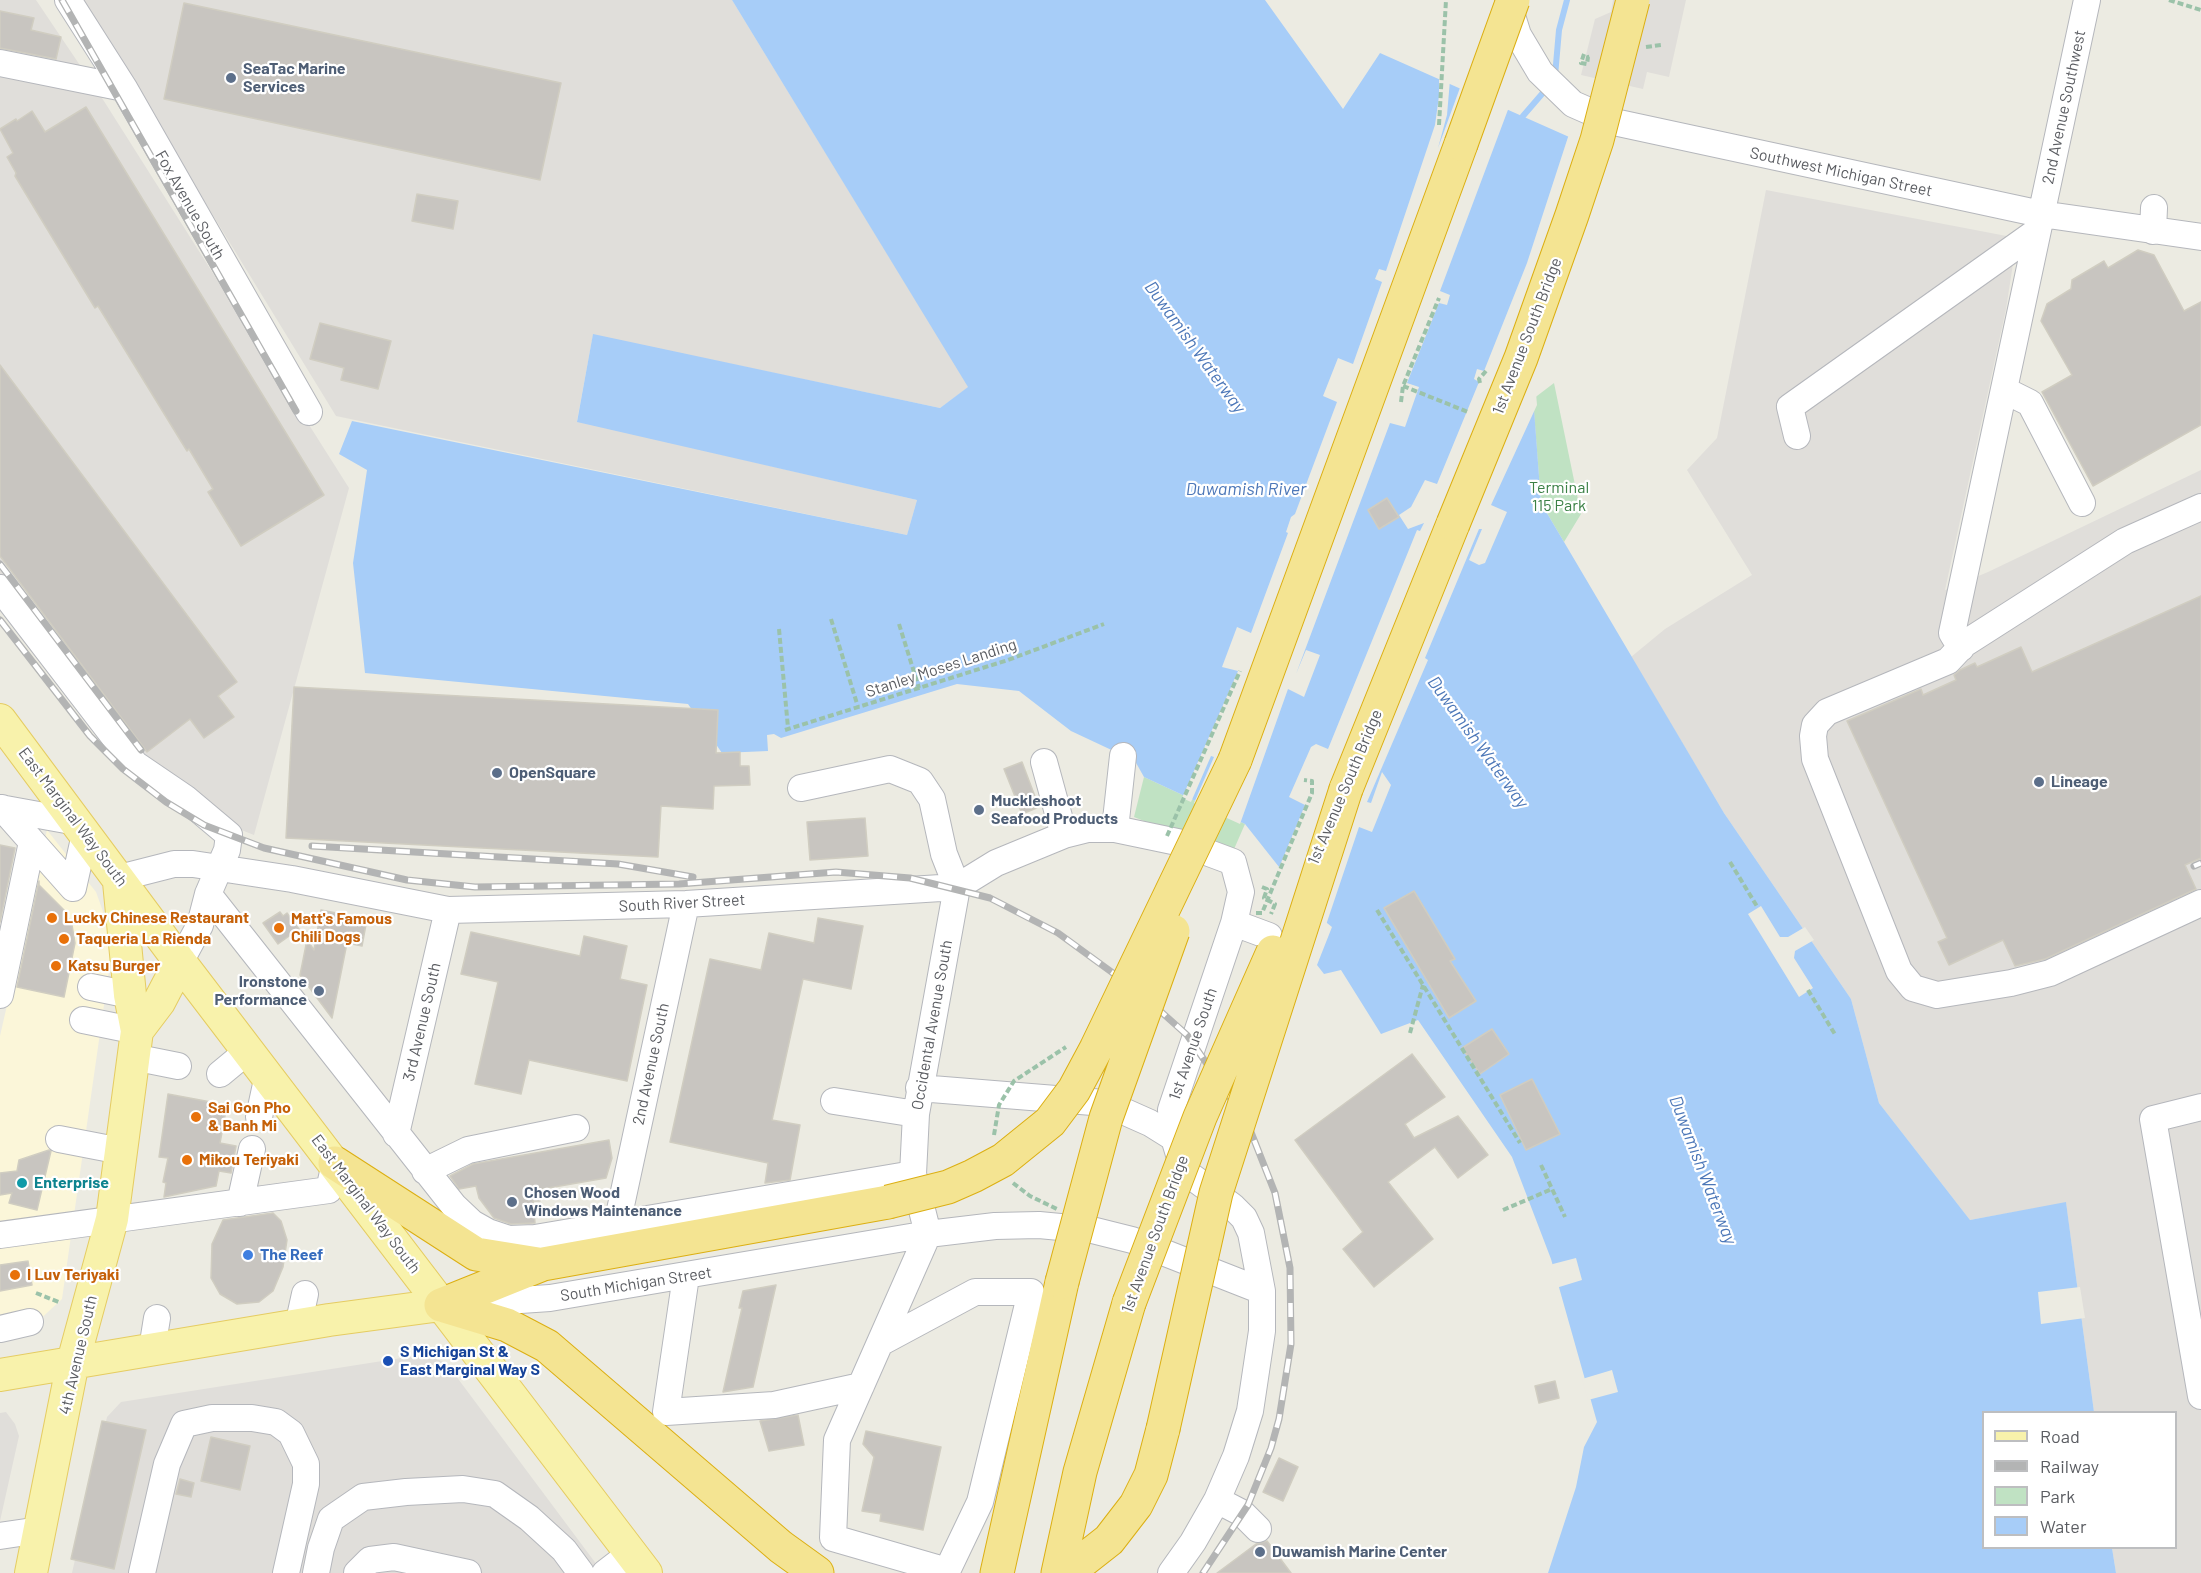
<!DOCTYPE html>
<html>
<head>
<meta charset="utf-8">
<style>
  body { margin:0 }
  #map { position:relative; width:2201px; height:1573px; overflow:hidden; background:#ecebe2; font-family:Barlow,sans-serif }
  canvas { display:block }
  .legend { position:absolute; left:1982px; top:1411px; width:195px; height:138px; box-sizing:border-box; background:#fff; border:2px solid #bdbec0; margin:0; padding:8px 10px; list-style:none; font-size:18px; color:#5b5d62 }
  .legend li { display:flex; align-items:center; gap:12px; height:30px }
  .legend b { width:30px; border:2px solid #bdbec0 }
</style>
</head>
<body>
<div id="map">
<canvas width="2201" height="1573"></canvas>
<ul class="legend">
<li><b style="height:8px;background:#f8f2ab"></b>Road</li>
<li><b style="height:8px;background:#b3b4b4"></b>Railway</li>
<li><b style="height:16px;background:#c0e2c3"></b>Park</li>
<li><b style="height:16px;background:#a7cdf8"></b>Water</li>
</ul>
</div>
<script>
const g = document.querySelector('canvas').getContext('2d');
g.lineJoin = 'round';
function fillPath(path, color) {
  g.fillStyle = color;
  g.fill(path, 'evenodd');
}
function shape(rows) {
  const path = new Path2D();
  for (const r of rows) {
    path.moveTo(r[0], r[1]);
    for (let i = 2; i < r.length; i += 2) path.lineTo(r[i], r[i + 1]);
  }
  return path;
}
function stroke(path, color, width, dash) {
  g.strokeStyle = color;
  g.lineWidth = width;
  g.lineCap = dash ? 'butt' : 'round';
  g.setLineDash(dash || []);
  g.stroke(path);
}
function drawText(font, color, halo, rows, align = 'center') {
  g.font = font + ' Barlow,sans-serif';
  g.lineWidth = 4.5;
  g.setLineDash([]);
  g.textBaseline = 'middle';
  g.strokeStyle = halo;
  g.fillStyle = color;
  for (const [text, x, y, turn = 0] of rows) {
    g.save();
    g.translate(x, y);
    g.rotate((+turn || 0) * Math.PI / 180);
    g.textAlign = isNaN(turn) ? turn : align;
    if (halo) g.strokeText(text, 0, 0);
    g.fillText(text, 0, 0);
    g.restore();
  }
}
fillPath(shape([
  [47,830,96,892,105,917,112,949,62,1299,35,1324,0,1342,0,1036]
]), '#fbf6d9');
fillPath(shape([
  [0,0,36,0,102,98,349,488,254,835,219,821,163,791,0,595],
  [81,0,732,0,969,387,940,408,593,335,577,421,917,500,907,535,336,416],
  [1613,0,1686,0,1669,77,1647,72,1643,89,1581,75,1595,19,1611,12],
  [1766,190,2017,238,2006,309,1945,590,1988,572,2201,470,2201,1573,2116,1573,2112,1548,2176,1548,2176,1412,2094,1412,2066,1203,1970,1220,1879,1103,1851,999,1724,813,1631,657,1665,629,1752,575,1687,470,1717,438],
  [427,1354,447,1364,603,1573,72,1573,107,1417,121,1402],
  [6,1412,15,1424,19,1436,0,1521,0,1413]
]), '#e0deda');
fillPath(shape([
  [1554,383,1581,514,1564,542,1541,503,1533,399],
  [1144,777,1245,824,1231,856,1134,817]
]), '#c0e2c3');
fillPath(shape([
  [732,0,1265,0,1343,109,1380,53,1603,152,1531,369,1541,503,1724,813,1851,999,1879,1103,1970,1220,2066,1202,2094,1412,1984,1412,1984,1548,2112,1548,2116,1573,1548,1573,1576,1487,1584,1447,1597,1422,1551,1259,1512,1157,1418,1020,1381,1034,1341,970,1324,974,1317,965,1332,927,1317,915,1245,824,1144,777,1135,761,1071,731,1019,691,957,684,781,738,774,734,767,735,768,751,722,753,688,704,365,673,353,563,367,470,339,454,352,421,907,535,917,500,577,422,593,334,940,408,968,387]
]), '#a7cdf8');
fillPath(shape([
  [1439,75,1450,80,1447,115,1438,148,1461,85,1509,107,1440,291,1450,295,1447,305,1439,303,1407,383,1419,387,1405,427,1390,423,1296,674,1306,650,1320,655,1304,697,1288,689,1240,824,1194,803,1214,757,1211,756,1191,802,1182,798,1238,671,1222,667,1237,627,1251,633,1288,533,1286,532,1291,517,1295,514,1337,402,1323,396,1338,358,1353,364,1382,282,1375,279,1379,269,1386,271,1435,125,1439,96],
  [1569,134,1605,150,1534,369,1537,405,1491,505,1507,512,1485,563,1479,565,1469,560,1482,529,1479,529,1425,658,1428,660,1367,802,1371,803,1382,772,1391,785,1372,832,1359,827,1326,925,1315,917,1278,870,1305,805,1289,797,1311,747,1316,744,1328,749,1417,530,1420,531,1424,523,1408,529,1399,515,1411,507,1425,480,1437,484,1479,382,1474,379,1477,369,1484,371,1527,263],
  [1761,906,1780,937,1788,937,1805,927,1814,940,1795,951,1794,958,1813,988,1799,997,1748,914],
  [1576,1258,1582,1280,1556,1288,1549,1265],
  [2080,1287,2085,1318,2041,1324,2038,1292],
  [1612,1370,1618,1392,1588,1400,1582,1379]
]), '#ecebe2');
stroke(shape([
  [1555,76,1559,30,1567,0],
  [1523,116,1548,87]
]), '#a7cdf8', 6);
const building = shape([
  [184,3,561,83,540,180,164,99,184,3],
  [0,11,34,18,31,30,61,37,56,59,0,48,0,11],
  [86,107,324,495,241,546,208,492,213,489,189,449,187,451,98,306,95,308,15,176,16,173,7,157,13,153,0,129,16,119,17,121,32,111,45,132,86,107],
  [417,194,458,201,453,229,412,221,417,194],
  [2138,250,2154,255,2184,311,2201,302,2201,425,2093,486,2042,392,2072,375,2041,321,2047,304,2071,289,2072,280,2104,261,2108,268,2138,250],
  [320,323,391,341,378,389,341,380,344,368,310,359,320,323],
  [0,365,237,682,218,696,234,717,204,738,190,719,147,752,0,556,0,365],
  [1387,498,1399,517,1379,529,1368,510,1387,498],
  [2201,596,2201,858,2185,865,2196,889,2045,959,2015,966,2003,940,1949,965,1938,942,1947,938,1847,721,1921,689,1923,695,1956,680,1954,675,1960,670,1975,663,1977,667,2021,647,2032,672,2201,596],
  [294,687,718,710,716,753,740,752,740,766,749,766,750,785,714,786,713,809,661,806,658,857,286,838,294,687],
  [1022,762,1039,807,1022,814,1004,769,1022,762],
  [865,818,868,856,810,860,807,822,865,818],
  [0,845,15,848,0,922,0,845],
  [39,881,39,885,65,911,72,925,75,943,64,997,17,987,39,881],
  [1414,891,1455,959,1450,961,1476,1001,1449,1018,1384,908,1414,891],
  [321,910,367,919,362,946,347,943,332,1018,300,975,307,940,314,950,321,910],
  [280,912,283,916,287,913,299,929,278,944,263,923,280,912],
  [818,918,863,926,851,989,803,979,772,1120,800,1125,790,1180,765,1183,768,1163,670,1142,710,959,761,970,769,933,814,943,818,918],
  [471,932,580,956,584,936,627,946,620,979,647,985,627,1081,529,1060,521,1094,475,1084,498,982,461,974,471,932],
  [1492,1029,1509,1054,1480,1074,1462,1048,1492,1029],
  [1412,1054,1445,1097,1405,1124,1414,1138,1458,1116,1488,1155,1458,1178,1435,1147,1388,1182,1433,1239,1374,1287,1343,1249,1363,1232,1295,1140,1412,1054],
  [1532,1079,1560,1134,1526,1150,1500,1095,1532,1079],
  [168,1094,227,1105,220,1143,236,1146,231,1173,219,1171,216,1186,164,1197,166,1183,163,1182,168,1158,159,1157,168,1094],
  [609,1140,612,1158,606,1178,537,1190,540,1201,533,1201,535,1223,511,1224,494,1218,479,1198,476,1186,459,1189,450,1176,473,1164,609,1140],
  [49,1150,51,1151,37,1210,9,1203,12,1193,0,1195,0,1173,17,1171,19,1160,49,1150],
  [273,1213,281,1221,287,1240,283,1267,273,1291,259,1302,237,1304,220,1294,211,1278,212,1244,223,1220,273,1213],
  [28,1261,32,1285,0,1291,0,1265,28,1261],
  [776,1285,753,1387,723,1392,742,1308,739,1308,743,1291,776,1285],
  [1555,1381,1559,1398,1539,1403,1535,1386,1555,1381],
  [798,1415,804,1445,769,1451,760,1421,798,1415],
  [102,1421,146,1430,114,1569,71,1559,102,1421],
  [866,1431,941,1447,923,1530,880,1521,881,1514,862,1511,874,1457,863,1444,866,1431],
  [211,1437,250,1446,240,1490,201,1481,211,1437],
  [1279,1458,1298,1467,1283,1501,1263,1492,1279,1458],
  [180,1479,194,1483,191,1497,176,1494,180,1479],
  [1267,1541,1291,1573,1217,1573,1256,1544,1267,1541]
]);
fillPath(building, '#c8c5c0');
stroke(building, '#d0cdc1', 1.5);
const minor = shape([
  [68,0,124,88,309,412],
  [1508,3,1518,35,1540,72,1573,104,1614,122,2041,214,2201,237],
  [0,63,124,88],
  [2153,231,2154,208],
  [2004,390,2030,403,2082,503],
  [1797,436,1790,407,2036,232],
  [2201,507,2125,541,1964,644,1948,661,1827,712,1815,725,1813,736,1815,759,1899,971,1913,988,1937,995,2011,983,2050,973,2201,903],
  [0,588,135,764,185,798,229,835,227,850,208,894,200,925,180,962],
  [1961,648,1952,633,2087,0],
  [1044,762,1064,835],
  [801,788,890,769,920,781,932,799,944,854,957,887],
  [0,808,77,822],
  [2,808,73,888],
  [1115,829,1123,756],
  [119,878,174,864,193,864,292,879,448,910,686,904,957,887,996,863,1064,835,1088,829,1115,829,1182,843,1233,862,1241,892,1234,923,1171,1110,1174,1138,1184,1171,1232,1206,1244,1218,1251,1233,1262,1291,1262,1331,1250,1411,1236,1456,1217,1500,1193,1542,1171,1573],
  [73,888,85,834],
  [208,894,454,1206,472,1223,488,1232,509,1239,535,1238,913,1174],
  [1234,923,1269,936],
  [91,987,130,995],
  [0,995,32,842],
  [83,1020,137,1031],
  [133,1057,178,1066],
  [220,1074,249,1050],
  [919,1088,1105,1103,1150,1123,1174,1138],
  [834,1101,916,1114],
  [2201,1107,2153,1119,2201,1396],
  [259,1117,268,1075],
  [396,1134,448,910],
  [59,1139,121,1151],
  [425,1171,468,1150,576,1128],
  [240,1203,252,1149],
  [617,1224,686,904],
  [928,1234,913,1174,916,1114,957,887],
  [0,1235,329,1190,335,1163],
  [686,1276,666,1412,774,1405,861,1386],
  [461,1304,550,1298,928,1234,995,1226,1039,1225,1092,1230,1132,1240,1262,1291],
  [298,1326,305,1294],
  [0,1329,30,1322],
  [880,1343,975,1292,1031,1292,980,1502,947,1571,833,1538,837,1440,928,1234],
  [152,1349,157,1318],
  [1217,1500,1242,1513,1258,1529],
  [0,1536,40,1530],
  [142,1573,167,1464,184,1424,212,1418,252,1418,276,1422,291,1433,306,1464,306,1484,286,1573],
  [316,1573,321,1548,331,1519,363,1497,406,1492,463,1489,495,1494,529,1518,564,1550,581,1573],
  [357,1573,370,1560,394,1557,468,1573],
  [605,1573,631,1553]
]);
const major = shape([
  [0,720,180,962,646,1573],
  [137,1031,159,1002,180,962],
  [0,1375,329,1320,441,1305],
  [31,1573,73,1362,112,1219,137,1031,130,995,119,882]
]);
const highway = shape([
  [1235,760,1461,144],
  [1346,789,1453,524],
  [335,1163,476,1254,538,1264],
  [441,1305,507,1325,547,1346,781,1547,817,1573],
  [441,1305,543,1264,888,1202],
  [997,1573,1062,1282],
  [1058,1573,1080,1472,1129,1303],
  [1067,1573,1109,1540,1136,1505,1151,1475,1163,1429]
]);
stroke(minor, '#b5b7bc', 28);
stroke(major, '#e5cc62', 34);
stroke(highway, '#dcaf12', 35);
stroke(shape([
  [2169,0,2201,10],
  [1646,47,1661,45],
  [1584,54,1581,63,1587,64,1588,57,1592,56],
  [1439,125,1446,0],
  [1403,386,1468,412],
  [1401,402,1403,386,1439,298],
  [831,619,858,707],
  [899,624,919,688],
  [779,629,788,728],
  [785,730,1008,660,1104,624],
  [1730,862,1758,908],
  [1262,887,1267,889,1264,898,1275,904,1271,914],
  [1377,910,1520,1143],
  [1808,990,1836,1036],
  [1410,1033,1423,985],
  [1541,1165,1565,1217],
  [1503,1210,1552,1189],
  [36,1293,61,1303]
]), '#9bc2a9', 4, [6, 3]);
stroke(minor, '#fff', 26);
stroke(major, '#f8f2ab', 32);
stroke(highway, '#f4e492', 33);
const rail = shape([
  [62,0,296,411],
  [0,564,141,750],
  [0,620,90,736,123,769,166,802,204,825,264,848,407,880,475,887,679,884,836,872,910,878,990,898,1058,933,1139,992,1187,1035,1247,1122,1275,1193,1290,1268,1291,1344,1279,1419,1271,1448,1248,1505,1203,1573],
  [312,846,618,864,693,877],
  [2194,866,2201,863]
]);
stroke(rail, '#b3b4b4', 7);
stroke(rail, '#fff', 4.5, [14]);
const highwayBridge = shape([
  [1461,144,1513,0],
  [1453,524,1521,358,1572,215,1597,140,1633,0],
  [888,1202,948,1187,973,1176,1003,1160,1050,1122,1074,1090,1096,1049,1235,760],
  [1062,1282,1106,1118,1173,931],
  [1129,1303,1200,1117,1273,952],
  [1163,1429,1216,1193,1346,789]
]);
stroke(highwayBridge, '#dcaf12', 35, []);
stroke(shape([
  [1480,383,1479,379,1486,371],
  [1167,836,1240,671],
  [1256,913,1262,913,1312,793,1312,781,1304,780],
  [994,1135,999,1105,1014,1081,1066,1047],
  [1013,1183,1030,1196,1057,1209]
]), '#9bc2a9', 4, [6, 3]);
stroke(highwayBridge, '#f4e492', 33);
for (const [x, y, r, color] of [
  [231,78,6,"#5c6f8a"],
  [497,773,6,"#5c6f8a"],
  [2039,782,6,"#5c6f8a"],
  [979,810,6,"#5c6f8a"],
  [52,918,6,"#e8710a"],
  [279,928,6,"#e8710a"],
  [64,939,6,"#e8710a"],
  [56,966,6,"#e8710a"],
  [319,991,6,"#5c6f8a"],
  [196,1117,6,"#e8710a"],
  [187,1160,6,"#e8710a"],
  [22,1183,6,"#0f9aa8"],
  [512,1202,6,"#5c6f8a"],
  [248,1255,6,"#3f7fe0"],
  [15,1275,6,"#e8710a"],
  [388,1361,6,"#1a4fb4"],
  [1260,1552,6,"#5c6f8a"]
]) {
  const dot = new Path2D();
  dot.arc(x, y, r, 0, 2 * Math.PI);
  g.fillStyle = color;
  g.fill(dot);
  stroke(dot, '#fff', 2);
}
drawText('bold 16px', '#4e5e75', '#fff', [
  ["SeaTac Marine",243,69],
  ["Services",243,87],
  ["OpenSquare",509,773],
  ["Lineage",2051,782],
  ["Muckleshoot",991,801],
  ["Seafood Products",991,819],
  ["Ironstone",307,982,"right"],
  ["Performance",307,1000,"right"],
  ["Chosen Wood",524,1193],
  ["Windows Maintenance",524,1211],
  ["Duwamish Marine Center",1272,1552]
], 'left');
drawText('16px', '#5b5d62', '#fff', [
  ["2nd Avenue Southwest",2064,107,-78],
  ["Southwest Michigan Street",1841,172,12],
  ["Fox Avenue South",190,205,60],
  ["1st Avenue South Bridge",1527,336,-69],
  ["Stanley Moses Landing",941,668,-18],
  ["1st Avenue South Bridge",1345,787,-67],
  ["East Marginal Way South",73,817,53],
  ["South River Street",682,903,-3],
  ["3rd Avenue South",422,1022,-77],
  ["Occidental Avenue South",932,1025,-80],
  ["1st Avenue South",1193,1044,-71],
  ["2nd Avenue South",651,1064,-78],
  ["East Marginal Way South",366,1204,53],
  ["1st Avenue South Bridge",1155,1234,-70],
  ["South Michigan Street",636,1284,-9],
  ["4th Avenue South",78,1355,-77]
]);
drawText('16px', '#3b8045', '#fff', [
  ["Terminal",1559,488],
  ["115 Park",1559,506]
]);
drawText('bold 16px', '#c56008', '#fff', [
  ["Lucky Chinese Restaurant",64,918],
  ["Matt's Famous",291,919],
  ["Chili Dogs",291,937],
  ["Taqueria La Rienda",76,939],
  ["Katsu Burger",68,966],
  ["Sai Gon Pho",208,1108],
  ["& Banh Mi",208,1126],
  ["Mikou Teriyaki",199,1160],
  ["I Luv Teriyaki",27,1275]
], 'left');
drawText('bold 16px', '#0d838f', '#fff', [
  ["Enterprise",34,1183]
], 'left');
drawText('bold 16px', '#366cbe', '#fff', [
  ["The Reef",260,1255]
], 'left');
drawText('bold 16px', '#164399', '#fff', [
  ["S Michigan St &",400,1352],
  ["East Marginal Way S",400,1370]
], 'left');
drawText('italic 18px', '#4c77b8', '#fff', [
  ["Duwamish Waterway",1195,347,54],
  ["Duwamish River",1246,489],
  ["Duwamish Waterway",1478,742,54],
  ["Duwamish Waterway",1703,1170,69]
]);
</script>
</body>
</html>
